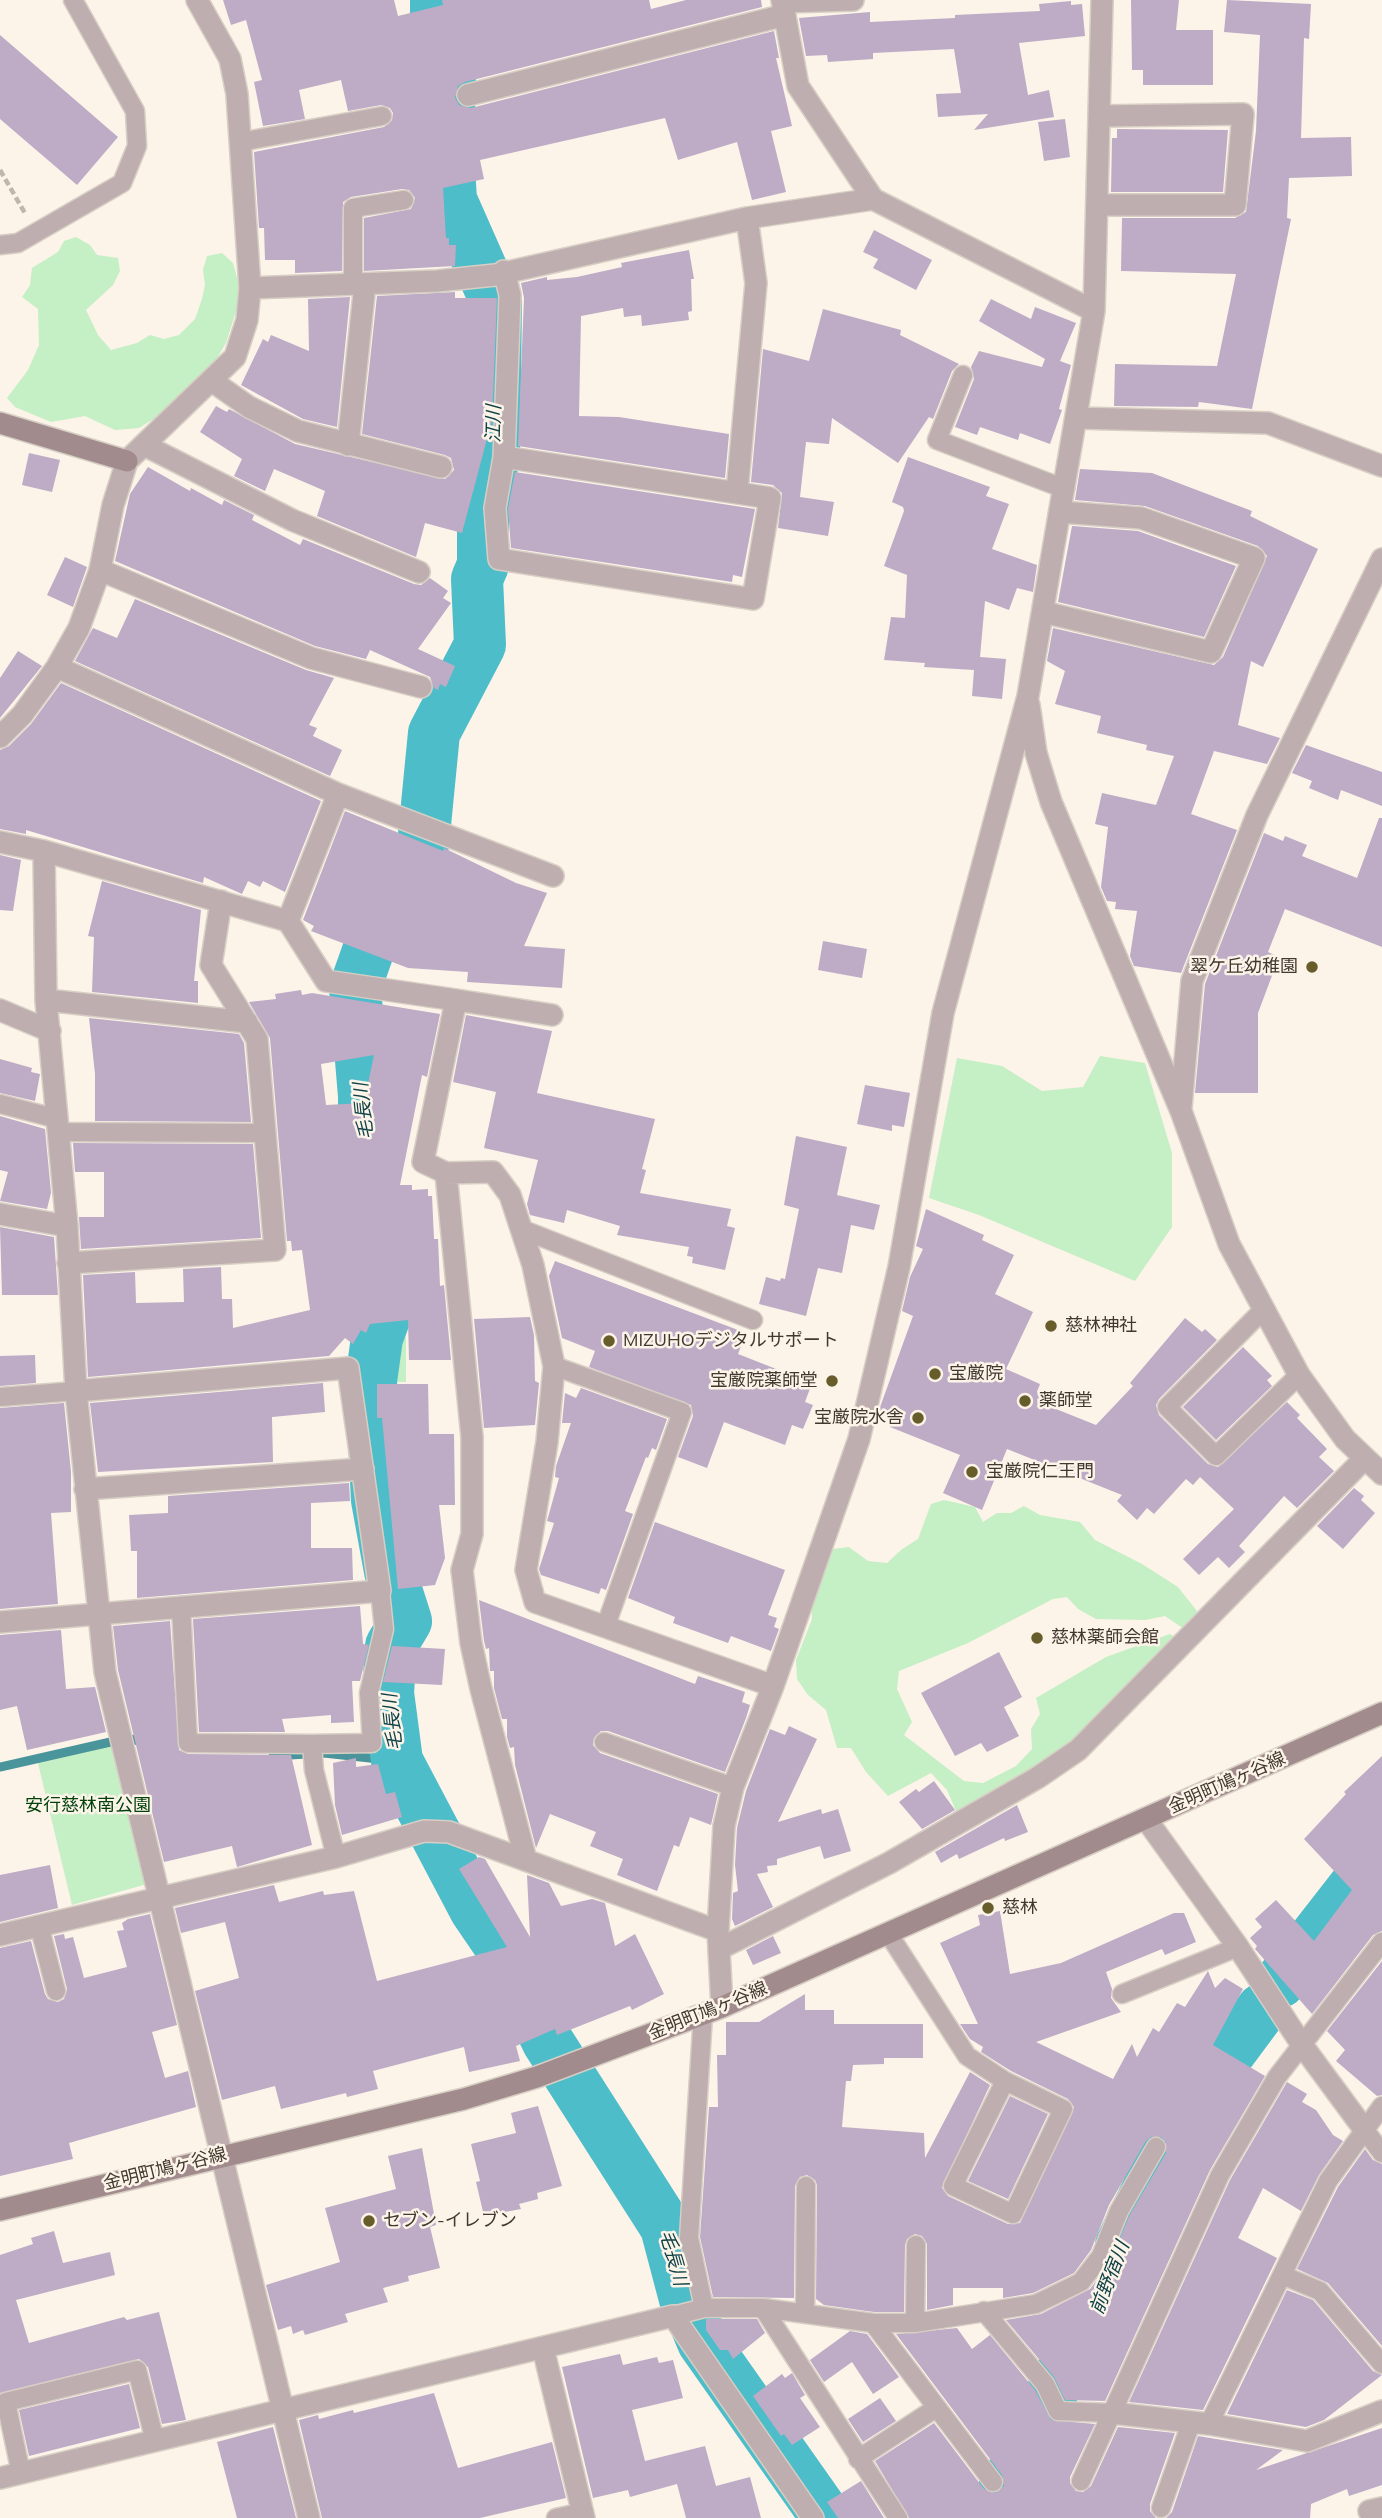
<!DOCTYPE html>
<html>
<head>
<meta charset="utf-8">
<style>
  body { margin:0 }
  canvas { display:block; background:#fcf3e9 }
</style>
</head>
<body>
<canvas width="1382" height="2518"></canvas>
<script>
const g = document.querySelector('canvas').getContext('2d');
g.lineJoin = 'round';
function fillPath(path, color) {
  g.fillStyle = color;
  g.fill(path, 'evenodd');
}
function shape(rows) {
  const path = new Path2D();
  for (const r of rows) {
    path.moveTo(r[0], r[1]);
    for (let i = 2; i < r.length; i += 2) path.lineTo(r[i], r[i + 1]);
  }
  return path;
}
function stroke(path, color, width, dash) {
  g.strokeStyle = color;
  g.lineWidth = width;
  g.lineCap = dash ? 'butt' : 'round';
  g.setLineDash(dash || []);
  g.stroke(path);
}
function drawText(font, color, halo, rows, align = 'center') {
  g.font = font + ' Mulish,"Noto Sans JP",sans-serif';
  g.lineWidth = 5;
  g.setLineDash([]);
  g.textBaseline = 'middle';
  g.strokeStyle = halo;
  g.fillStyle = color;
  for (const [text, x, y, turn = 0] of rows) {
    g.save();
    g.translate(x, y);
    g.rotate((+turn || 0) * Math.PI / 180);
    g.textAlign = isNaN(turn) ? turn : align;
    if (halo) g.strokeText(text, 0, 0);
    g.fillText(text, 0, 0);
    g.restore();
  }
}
fillPath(shape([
  [76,237,90,245,97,255,118,258,120,271,113,285,86,310,98,335,111,350,137,343,150,335,164,339,179,335,195,319,202,299,205,285,203,270,207,256,222,253,233,263,239,285,238,305,226,343,210,370,190,384,160,415,139,428,115,430,85,416,51,422,15,407,7,398,28,370,39,345,38,309,22,297,30,285,32,268,58,252,64,241],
  [1100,1056,1145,1063,1172,1153,1172,1227,1135,1281,979,1215,929,1198,957,1058,1002,1066,1042,1091,1083,1087],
  [406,1337,406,1382,380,1382,380,1363,386,1338],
  [944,1500,975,1507,983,1522,997,1513,1011,1513,1024,1506,1040,1515,1080,1522,1095,1540,1142,1564,1178,1587,1200,1615,1187,1631,1165,1616,1145,1620,1096,1619,1078,1609,1067,1597,1053,1599,968,1643,899,1671,897,1689,912,1722,904,1735,964,1781,983,1783,1016,1766,1032,1749,1031,1729,1040,1714,1036,1698,1106,1657,1170,1634,1178,1639,1066,1750,966,1808,956,1811,947,1790,931,1773,888,1796,866,1772,851,1748,837,1748,826,1710,808,1695,797,1679,796,1660,812,1619,811,1599,822,1564,833,1549,849,1547,868,1561,887,1563,901,1550,918,1539,931,1504],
  [113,1744,147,1884,72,1905,37,1759]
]), '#c5efc4');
stroke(shape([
  [273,1756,324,1753,397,1761],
  [0,1767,128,1738,145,1743]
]), '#4a959b', 9);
stroke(shape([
  [376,1165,374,1150,364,1147,364,1096,355,988,383,909,423,845,434,733,480,645,477,579,483,565,483,514,494,456,496,302,451,200,448,152,450,72,436,31,436,0],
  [391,1254,394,1267,390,1303,377,1338,371,1381,377,1500,390,1571,406,1621,391,1646,388,1693,397,1761,475,1909,503,1950,548,2042,666,2227,685,2299,703,2342,827,2518],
  [1280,1982,1382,1851],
  [1121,2245,1184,2114,1262,2009],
  [990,2518,1062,2372,1095,2320]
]), '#4dbdc9', 52);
fillPath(shape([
  [223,0,394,0,398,16,443,5,442,0,649,0,651,9,686,0,761,0,762,7,465,82,458,86,455,98,459,105,471,108,774,31,779,58,776,58,792,126,771,131,786,192,752,200,737,142,678,160,665,118,480,160,484,179,443,188,446,238,449,238,449,245,456,245,455,266,364,271,364,218,411,209,415,198,409,190,402,189,351,197,343,202,342,271,295,273,295,260,265,260,264,228,259,228,254,152,384,127,392,120,393,113,390,108,381,105,348,111,341,80,299,90,305,119,263,126,254,82,262,80,246,20,231,25],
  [1131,0,1179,0,1176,30,1213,30,1213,85,1143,85,1143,70,1132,70],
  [1227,0,1311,4,1309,39,1304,38,1301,138,1351,137,1352,176,1289,178,1287,218,1291,219,1252,409,1199,402,1198,407,1114,406,1115,364,1217,366,1236,274,1121,271,1122,218,1235,218,1246,212,1256,131,1260,35,1224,32],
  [1071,1,1071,5,1082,4,1085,36,1019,43,1028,95,1049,90,1054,117,974,130,988,114,938,117,936,94,961,93,954,49,873,53,873,59,828,62,827,55,806,56,799,18,870,12,870,22,955,18,955,15,1040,11,1039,4],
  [0,35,118,137,77,185,0,119],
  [1065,119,1070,157,1044,161,1038,122],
  [1117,129,1228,130,1223,192,1111,192,1112,138,1117,138],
  [874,230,932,260,916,290,873,268,878,259,863,252],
  [689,250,694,279,691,279,692,311,688,312,689,320,642,326,641,315,624,317,623,308,581,316,579,416,619,417,729,434,725,478,518,446,524,298,521,283,547,277,547,280,577,277,622,267,621,263],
  [455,292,455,298,497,298,492,420,462,533,425,523,416,557,317,516,325,491,274,469,265,491,234,476,242,459,200,432,216,406,227,412,229,409,295,444,445,479,454,470,451,458,445,455,362,434,377,296],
  [350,297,337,427,303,419,241,385,263,339,268,342,271,335,309,351,308,299],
  [991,299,1031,319,1035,307,1076,323,1060,361,1071,365,1059,409,1062,410,1050,444,1020,433,1018,440,980,427,977,435,955,427,974,379,971,367,979,351,1042,367,1045,359,979,321],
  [823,309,901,330,900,335,959,364,952,371,933,419,929,417,898,463,832,418,829,444,806,442,800,497,834,502,828,536,778,528,782,493,773,485,751,482,763,349,809,361],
  [29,453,60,460,52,492,22,485],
  [908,457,990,487,986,496,1009,504,992,549,1037,565,1033,592,1017,588,1009,610,985,601,980,657,1006,659,1002,699,972,696,974,670,924,667,925,663,884,660,891,617,905,618,907,575,884,566,904,511,903,507,892,502],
  [148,467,190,491,191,488,222,505,224,500,254,515,252,520,300,545,303,539,414,584,421,585,430,578,448,591,443,598,451,603,418,649,455,666,446,687,440,684,438,690,434,688,430,677,370,650,366,659,315,646,115,561,130,494],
  [1080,469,1152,473,1252,511,1250,516,1318,549,1263,667,1251,661,1238,725,1280,738,1267,764,1214,751,1191,814,1237,830,1181,973,1134,966,1130,956,1137,911,1115,909,1116,902,1107,901,1101,887,1108,827,1095,824,1102,793,1156,805,1174,756,1146,750,1147,745,1097,733,1101,716,1055,704,1065,671,1047,661,1053,628,1214,665,1223,657,1267,556,1258,546,1145,506,1075,500],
  [515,472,755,509,742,577,733,575,732,582,511,548,508,509],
  [1072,526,1138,531,1236,566,1204,637,1058,602],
  [65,557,87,567,73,607,47,595],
  [135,599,306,670,334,678,309,725,317,728,313,736,342,750,330,776,75,661,93,628,117,638],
  [18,651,42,666,0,718,0,678],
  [61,683,321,801,285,892,263,881,260,887,248,881,242,894,204,877,203,883,26,830,26,834,0,829,0,750,9,746,31,724],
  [1306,745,1382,772,1382,806,1341,790,1338,800,1309,788,1312,781,1292,773],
  [345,811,443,851,444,848,516,883,547,893,524,946,565,949,562,988,467,982,468,972,408,968,311,931,314,926,303,920],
  [1379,818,1382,818,1382,947,1285,909,1268,952,1279,957,1258,1013,1258,1093,1195,1093,1205,984,1264,833,1283,841,1285,836,1307,845,1302,856,1357,878],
  [0,855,21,860,13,911,0,910],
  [102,881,201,910,194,981,198,981,198,1003,92,992,94,937,88,936],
  [823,941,867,949,862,978,818,970],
  [301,990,302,995,312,993,440,1014,427,1077,422,1075,400,1185,412,1185,412,1190,428,1189,428,1196,432,1196,434,1239,438,1239,440,1286,444,1285,451,1360,409,1360,408,1320,370,1324,366,1333,361,1330,353,1344,345,1338,329,1356,88,1377,83,1275,135,1272,136,1303,184,1302,183,1269,221,1267,222,1299,232,1299,233,1328,310,1310,302,1250,292,1251,291,1241,287,1241,270,1038,249,1002,276,999,275,994],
  [374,1055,364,1103,326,1105,321,1064],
  [466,1015,552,1031,537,1093,655,1119,642,1169,646,1170,640,1193,731,1209,727,1226,735,1228,725,1270,692,1263,693,1257,687,1256,689,1247,617,1235,620,1226,567,1210,564,1223,530,1215,527,1204,538,1160,484,1148,496,1092,453,1082],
  [89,1018,239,1034,244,1043,251,1122,95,1121,95,1074],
  [0,1059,32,1068,31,1072,40,1074,35,1101,0,1093],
  [865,1085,910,1093,904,1127,892,1125,892,1131,857,1124],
  [0,1116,45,1129,51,1193,47,1209,0,1201,8,1172,0,1170],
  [796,1136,847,1147,837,1195,880,1205,874,1230,851,1225,842,1273,818,1268,806,1316,759,1304,766,1277,780,1281,781,1278,785,1279,799,1209,784,1205],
  [73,1143,253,1144,261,1238,81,1249,79,1217,104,1217,104,1172,75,1172],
  [926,1209,984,1235,982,1240,1014,1255,995,1294,1033,1312,1006,1369,1040,1384,1037,1392,1059,1402,1056,1409,1096,1425,1133,1386,1130,1383,1185,1318,1202,1332,1205,1329,1217,1340,1159,1399,1156,1405,1159,1415,1208,1464,1218,1467,1287,1402,1300,1415,1297,1418,1327,1449,1319,1457,1334,1471,1297,1508,1284,1496,1239,1546,1245,1552,1229,1568,1218,1557,1199,1575,1183,1559,1234,1509,1200,1477,1193,1485,1186,1479,1154,1514,1147,1508,1137,1520,1117,1501,1122,1495,1007,1449,982,1510,943,1493,960,1455,890,1427,894,1416,879,1410,913,1316,902,1311,910,1277,923,1249,916,1246],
  [0,1227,54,1237,58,1295,2,1295],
  [555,1261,746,1333,738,1354,812,1383,805,1402,813,1405,803,1429,792,1425,785,1445,724,1422,707,1468,678,1457,693,1416,691,1405,589,1367,595,1351,562,1338,549,1276],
  [530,1317,534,1335,535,1381,539,1383,535,1425,484,1428,474,1319],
  [1243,1347,1272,1376,1267,1380,1272,1386,1216,1440,1183,1407],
  [35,1355,36,1383,0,1386,0,1356],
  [323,1383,325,1412,272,1417,273,1462,98,1472,90,1403],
  [377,1384,428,1384,429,1434,454,1434,455,1505,439,1505,445,1558,435,1585,398,1589,382,1418,377,1418],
  [581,1388,667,1419,656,1450,652,1448,648,1458,646,1457,625,1511,633,1514,606,1590,601,1588,599,1594,541,1575,539,1569,554,1523,547,1521,559,1478,555,1477,556,1466,571,1423,562,1423,565,1393,576,1398],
  [64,1403,71,1472,71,1512,51,1513,58,1604,0,1609,0,1408],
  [349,1483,350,1501,311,1503,311,1548,352,1548,353,1580,137,1598,137,1551,131,1551,129,1515,168,1513,168,1496],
  [1354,1488,1364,1496,1361,1500,1375,1513,1343,1549,1317,1526],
  [655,1522,785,1570,768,1615,777,1618,774,1627,779,1629,771,1651,731,1636,728,1643,673,1623,675,1617,628,1598],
  [479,1600,695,1684,698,1676,745,1692,742,1702,750,1705,746,1718,725,1772,608,1731,601,1731,594,1738,593,1745,600,1753,718,1794,711,1825,690,1817,679,1847,674,1845,657,1891,617,1875,623,1859,590,1846,596,1832,550,1814,536,1848,515,1765,514,1747,510,1748,507,1737,507,1719,502,1719,494,1688,494,1671,490,1671,489,1648,486,1649,484,1641],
  [360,1606,363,1644,369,1645,360,1681,352,1681,354,1722,331,1723,331,1715,282,1719,285,1732,199,1732,193,1619],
  [170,1621,179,1750,188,1754,291,1755,312,1845,237,1867,232,1846,164,1862,118,1670,113,1626],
  [61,1630,66,1689,95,1687,106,1732,27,1750,17,1706,0,1710,0,1635],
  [392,1646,445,1649,442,1685,383,1682],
  [999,1652,1022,1697,1004,1707,1019,1736,987,1752,981,1743,955,1756,921,1693],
  [789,1726,817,1739,778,1822,821,1809,822,1814,838,1809,851,1851,824,1859,820,1846,777,1859,777,1865,767,1866,768,1872,757,1874,773,1907,735,1926,732,1919,733,1893,738,1891,735,1865,737,1828,746,1791,770,1729,785,1735],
  [1382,1756,1382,1931,1373,1935,1312,2014,1255,1949,1257,1946,1250,1938,1262,1927,1255,1919,1276,1900,1314,1941,1352,1890,1304,1839,1346,1794,1344,1792],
  [356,1758,356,1767,378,1764,386,1794,395,1792,402,1817,342,1835,335,1805,333,1763],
  [934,1781,955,1810,922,1829,899,1802,916,1789,919,1792],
  [1017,1805,1028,1832,1005,1841,1004,1838,959,1859,957,1854,941,1863,935,1852],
  [479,1857,485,1859,530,1937,527,1875,549,1883,561,1906,592,1899,605,1903,615,1946,635,1934,664,1994,632,2010,630,2006,557,2035,555,2029,516,2046,520,2061,469,2072,464,2047,373,2071,378,2089,347,2097,346,2093,281,2109,275,2086,222,2100,195,1991,239,1978,225,1922,181,1933,175,1908,274,1885,279,1902,323,1891,324,1895,354,1891,377,1981,507,1947,459,1869],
  [50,1865,58,1908,0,1922,0,1875],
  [1000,1911,1010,1974,1061,1963,1174,1913,1184,1913,1196,1942,1165,1955,1162,1949,1106,1972,1112,1989,1111,1998,1121,2012,1036,2042,1113,2079,1132,2044,1137,2057,1153,2028,1159,2032,1177,2003,1185,2007,1208,1971,1215,1988,1225,1978,1243,1989,1213,2045,1265,2076,1210,2170,1105,2401,1065,2400,1054,2377,1006,2320,1041,2314,1090,2289,1111,2261,1129,2216,1166,2153,1166,2142,1161,2137,1151,2137,1146,2141,1109,2205,1091,2250,1074,2273,1033,2293,1003,2298,1003,2288,953,2288,953,2305,927,2310,927,2244,922,2236,915,2234,907,2239,905,2245,904,2312,874,2312,824,2305,816,2299,817,2185,815,2180,807,2175,800,2177,795,2186,794,2298,713,2297,700,2237,709,2107,718,2107,717,2055,726,2055,726,2022,759,2022,805,1994,805,2010,834,2010,834,2024,923,2024,923,2058,884,2058,884,2064,853,2065,851,2081,846,2081,842,2127,924,2133,925,2158,970,2072,990,2085,942,2188,948,2196,1008,2224,1020,2223,1074,2107,1068,2099,1011,2071,981,2052,983,2047,970,2039,960,2024,978,2024,940,1943,980,1925,978,1915],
  [150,1914,177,2025,152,2032,165,2078,188,2071,196,2107,69,2143,73,2159,0,2176,0,1948,31,1941,45,1994,48,1999,58,2002,64,1999,67,1989,54,1936,64,1934,65,1939,73,1937,84,1978,127,1967,117,1931,124,1930,122,1923,128,1919],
  [773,1936,781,1953,753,1965,746,1950],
  [1382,1961,1382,2095,1377,2096,1336,2061,1345,2050,1327,2031],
  [1287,2082,1307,2094,1302,2102,1316,2110,1333,2135,1343,2141,1319,2175,1301,2211,1263,2188,1238,2238,1277,2258,1203,2410,1129,2402,1230,2180],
  [1010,2096,1048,2114,1008,2199,968,2181],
  [538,2106,562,2186,537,2193,538,2199,519,2204,521,2209,484,2216,476,2182,480,2181,471,2144,516,2133,511,2113],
  [422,2148,436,2225,430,2227,440,2268,408,2276,409,2281,383,2288,388,2302,345,2314,348,2322,305,2335,303,2330,293,2334,291,2326,278,2330,266,2285,340,2262,325,2208,396,2189,388,2156],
  [1365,2149,1373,2160,1382,2164,1382,2346,1328,2283,1297,2269,1338,2187],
  [54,2231,63,2263,110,2252,115,2275,16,2300,29,2343,124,2317,127,2320,159,2312,186,2420,162,2424,148,2367,139,2359,0,2393,0,2255,33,2244,31,2238],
  [1287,2290,1313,2300,1373,2371,1382,2375,1324,2420,1306,2427,1227,2414],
  [706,2319,757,2319,765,2333,733,2359,728,2350,720,2350,706,2330],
  [957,2328,972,2349,990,2335,1035,2390,1051,2420,1095,2424,1070,2477,1070,2483,1076,2491,1083,2492,1091,2486,1118,2427,1175,2433,1150,2504,1150,2511,1156,2518,909,2518,875,2461,934,2423,984,2489,995,2493,1004,2486,1002,2475,896,2334],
  [850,2331,867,2334,899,2377,873,2394,852,2362,824,2382,810,2360],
  [620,2354,623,2365,657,2357,659,2363,673,2360,683,2398,632,2410,645,2461,705,2446,716,2486,750,2477,761,2518,686,2518,677,2484,630,2497,628,2490,593,2498,562,2367],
  [792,2373,805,2395,800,2398,820,2427,792,2445,784,2434,781,2436,753,2396,782,2374,785,2378],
  [129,2384,140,2428,29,2456,19,2410],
  [434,2393,458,2468,552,2442,566,2498,480,2518,322,2518,299,2420,318,2415,319,2419,353,2410,354,2413],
  [880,2398,896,2421,863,2442,848,2419],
  [273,2427,296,2518,237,2518,217,2442],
  [1382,2428,1382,2485,1349,2496,1347,2489,1311,2504,1310,2518,1166,2518,1172,2512,1198,2436,1283,2450,1256,2470],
  [861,2481,884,2518,838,2518,827,2502]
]), '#beacc6');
const lane = shape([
  [240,142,382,116],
  [0,245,18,243,122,183,137,146,135,111,73,0],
  [353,285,353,208,404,200],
  [963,375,937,440,1065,489],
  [0,1104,58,1119],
  [59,1132,266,1133],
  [521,1229,753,1320],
  [1264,1309,1167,1407,1216,1456,1299,1375],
  [554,1366,682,1412,606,1625],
  [0,1397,76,1391],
  [181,1606,188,1743,312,1744],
  [604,1742,733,1787],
  [336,1857,314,1770,312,1744,372,1743,369,1693,384,1629,380,1591],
  [39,1925,56,1991],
  [888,1933,967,2056,1005,2081,1063,2109,1013,2214,953,2186,1005,2081],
  [1122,1994,1238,1947],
  [703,2014,689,2238,704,2308],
  [1364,2129,1382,2153],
  [1282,2275,1320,2291,1382,2364],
  [763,2308,898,2518],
  [984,2311,1045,2384,1058,2411,1112,2413],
  [805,2314,806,2186],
  [673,2316,704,2308,763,2308,873,2323,915,2323,1036,2304,1081,2282,1101,2256,1119,2211,1156,2147],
  [873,2323,993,2482],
  [915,2323,916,2245],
  [1209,2424,1328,2181,1382,2106],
  [858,2459,936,2408],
  [21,2473,6,2402,137,2370,155,2441],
  [1081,2481,1220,2175,1277,2077,1382,1942],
  [1161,2508,1191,2423],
  [556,2518,583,2512]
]);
const street = shape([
  [782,0,798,86,873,199,1094,311],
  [783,2,853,0],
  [468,95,785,15],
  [1098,205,1235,205,1243,114,1101,116],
  [504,271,510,295,504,457,495,508,499,559,753,599,770,498,504,457],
  [250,288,437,281,495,275,747,218,873,199],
  [212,381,249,407,298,431,441,467],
  [1077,418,1268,423,1382,466],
  [144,445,292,520,419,572],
  [348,445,365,284],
  [737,492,756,283,747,218],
  [100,570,311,658,421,687],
  [1043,612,1211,652,1254,558,1141,518,1060,512],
  [57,667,338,794,553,876],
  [1029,705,1036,753,1051,802,1181,1111,1229,1244,1299,1375,1345,1439,1382,1474],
  [0,737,22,715,57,667,79,628,100,570,113,505,127,461,235,357,247,320,250,288,237,94,230,59,197,0],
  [338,794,288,921,326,981,456,1000,423,1162,446,1173,493,1172,510,1195,533,1265,554,1366,547,1442,526,1570,535,1602,773,1686],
  [0,842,44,851,288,921],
  [44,851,46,1000,67,1226,76,1391,105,1672,309,2518],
  [46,1000,247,1022],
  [456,1000,552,1015],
  [0,1010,50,1031],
  [1181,1107,1192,981,1257,815,1382,559],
  [446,1173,472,1437,472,1534,462,1570,471,1643,481,1689,526,1860],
  [0,1214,67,1226],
  [68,1263,275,1250,257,1039,211,965,221,901],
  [85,1489,363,1469],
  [0,1622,380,1591,348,1368,76,1391],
  [1146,1819,1238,1947,1302,2045,1364,2129],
  [0,1935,336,1857,424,1831,449,1832,718,1931],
  [719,1949,889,1863,1037,1778,1078,1750,1365,1458],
  [722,2007,718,1931,724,1826,733,1787,773,1686,859,1439,899,1267,943,1013,1028,696,1094,311,1102,0],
  [543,2348,584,2518],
  [1112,2413,1209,2424,1307,2441,1382,2411],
  [0,2478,673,2316,813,2518],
  [1369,2511,1382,2508]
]);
const secondary = shape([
  [0,423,127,461],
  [0,2210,464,2099,537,2077,722,2007,1382,1713]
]);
stroke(lane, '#d7cec4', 21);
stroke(street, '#d7cec4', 24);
stroke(secondary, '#d7cec4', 24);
stroke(shape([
  [0,170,26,215]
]), '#c0b6ad', 4.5, [7, 3.5]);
stroke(lane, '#beaeaf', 18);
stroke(street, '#beaeaf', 21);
stroke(secondary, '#a28b8d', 21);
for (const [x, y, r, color] of [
  [1312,967,7,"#665d2a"],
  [1051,1326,7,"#665d2a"],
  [609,1341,7,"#665d2a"],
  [935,1374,7,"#665d2a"],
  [832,1381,7,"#665d2a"],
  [1025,1401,7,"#665d2a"],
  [918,1418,7,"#665d2a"],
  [972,1472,7,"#665d2a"],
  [1037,1638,7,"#665d2a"],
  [988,1908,7,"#665d2a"],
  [369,2221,7,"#665d2a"]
]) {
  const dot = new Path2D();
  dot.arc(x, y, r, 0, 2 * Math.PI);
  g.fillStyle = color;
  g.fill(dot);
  stroke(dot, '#fcf3e9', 2.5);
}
drawText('18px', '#42382f', '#fcf3e9', [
  ["翠ケ丘幼稚園",1298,967,"right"],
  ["慈林神社",1065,1326],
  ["MIZUHOデジタルサポート",623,1341],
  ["宝厳院",949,1374],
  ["宝厳院薬師堂",818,1381,"right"],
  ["薬師堂",1039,1401],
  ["宝厳院水舎",904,1418,"right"],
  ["宝厳院仁王門",986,1472],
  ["慈林薬師会館",1051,1638],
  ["慈林",1002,1908],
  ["セブン-イレブン",383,2221]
], 'left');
drawText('18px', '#42382f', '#fcf3e9', [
  ["金明町鳩ヶ谷線",1227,1783,-24],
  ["金明町鳩ヶ谷線",708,2011,-22],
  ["金明町鳩ヶ谷線",165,2169,-14]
]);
drawText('18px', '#004209', '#fcf3e9', [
  ["安行慈林南公園",88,1806]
]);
drawText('italic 19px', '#0f4247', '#fcf3e9', [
  ["江川",494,424,-89],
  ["毛長川",364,1111,-96],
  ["毛長川",393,1722,-96],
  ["毛長川",673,2258,74],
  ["前野宿川",1110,2278,-69]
]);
</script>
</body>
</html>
